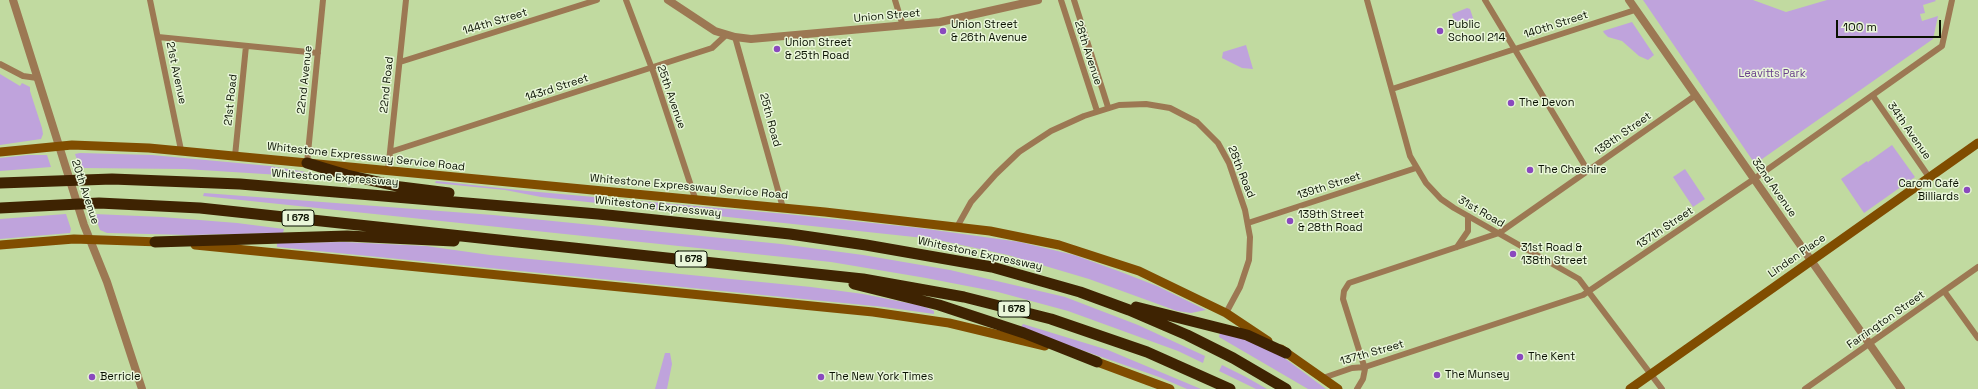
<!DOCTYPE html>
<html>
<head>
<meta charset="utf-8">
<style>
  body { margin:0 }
  #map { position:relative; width:1978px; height:389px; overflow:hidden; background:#c1daa0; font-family:"Space Grotesk",sans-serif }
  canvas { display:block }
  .scale { position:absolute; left:1836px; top:20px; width:105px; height:18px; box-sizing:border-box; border:2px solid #091100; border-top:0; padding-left:5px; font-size:12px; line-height:14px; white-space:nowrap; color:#091100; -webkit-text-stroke:3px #e9f6d9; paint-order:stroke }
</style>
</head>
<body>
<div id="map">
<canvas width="1978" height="389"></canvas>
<div class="scale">100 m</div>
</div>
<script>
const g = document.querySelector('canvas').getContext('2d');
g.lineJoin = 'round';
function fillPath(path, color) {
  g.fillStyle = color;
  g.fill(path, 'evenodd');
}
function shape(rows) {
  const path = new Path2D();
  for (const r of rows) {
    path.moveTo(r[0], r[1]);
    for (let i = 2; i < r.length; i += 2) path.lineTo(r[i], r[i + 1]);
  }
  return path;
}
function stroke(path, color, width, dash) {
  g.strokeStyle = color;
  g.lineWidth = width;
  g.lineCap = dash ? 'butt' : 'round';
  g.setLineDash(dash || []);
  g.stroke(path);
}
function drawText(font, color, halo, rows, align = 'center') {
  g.font = font + ' "Space Grotesk",sans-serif';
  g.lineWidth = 3;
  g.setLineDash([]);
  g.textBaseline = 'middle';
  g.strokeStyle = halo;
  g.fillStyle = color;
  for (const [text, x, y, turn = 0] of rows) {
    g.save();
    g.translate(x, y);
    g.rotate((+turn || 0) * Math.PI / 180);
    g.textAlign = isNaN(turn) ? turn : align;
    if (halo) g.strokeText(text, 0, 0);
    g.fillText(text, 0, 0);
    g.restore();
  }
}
fillPath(shape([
  [1643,0,1753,0,1786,12,1827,0,1935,0,1936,1,1923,5,1925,13,1920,14,1922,21,1938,16,1933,39,1755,164],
  [1467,8,1470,9,1475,24,1457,30,1452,14],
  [1632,22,1654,55,1648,60,1639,56,1622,41,1608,37,1604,33,1603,31],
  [1246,45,1253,69,1242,68,1222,58,1223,52],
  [0,74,20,86,22,83,30,87,30,91,42,128,43,134,41,139,0,145],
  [1892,145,1915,177,1864,213,1841,179,1867,161,1869,164,1868,162],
  [80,153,152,155,270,166,312,173,312,177,185,169,80,168,75,154],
  [28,155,47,155,51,167,0,171,0,158],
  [1685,169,1705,199,1693,207,1673,177],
  [436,181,527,191,786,214,920,228,1020,242,1074,255,1121,272,1157,286,1206,310,1191,313,1177,311,1089,279,1008,255,933,239,541,197,505,190,435,183],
  [204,193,493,215,781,244,863,255,950,270,1065,297,1138,325,1205,356,1203,363,1178,351,1068,311,998,292,926,278,831,262,203,196],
  [66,214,71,229,70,233,0,239,0,219],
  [94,214,162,217,237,223,284,229,283,233,189,235,107,233,100,230],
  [344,242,426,246,490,255,811,287,863,294,923,306,934,311,934,314,884,307,277,247,277,243],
  [1023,324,1108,350,1201,389,1187,389,1159,377,1024,330,1021,327],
  [1220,332,1244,337,1279,354,1326,389,1308,389,1219,337],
  [665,353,670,353,672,364,667,389,655,389],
  [1222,365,1246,377,1267,389,1256,389,1219,371]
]), '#bfa3dc');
stroke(shape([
  [150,0,181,150],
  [626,0,654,74,696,201],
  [895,0,903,26],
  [1061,0,1097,111],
  [1074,0,1108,107],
  [1367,0,1410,156,1426,183,1441,199,1454,208,1579,279,1662,389],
  [1485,0,1588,171],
  [158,37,318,53],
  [735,37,783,208],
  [400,62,597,0],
  [0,64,23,76,37,78],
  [1392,89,1635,10],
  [1873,96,1929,177],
  [390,152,712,48,726,35],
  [235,156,246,46],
  [307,163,323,0],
  [388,171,406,0],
  [1248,223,1416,168],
  [957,227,971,202,996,174,1019,152,1051,131,1084,116,1119,105,1146,104,1170,108,1197,122,1218,143,1229,163,1245,210,1250,237,1249,260,1240,287,1226,313],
  [1457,247,1468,231,1468,216],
  [1944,291,1978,338],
  [1323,378,1352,368,1365,367,1583,295,1754,179,1942,46,1952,0],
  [1357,389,1363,379,1365,369,1343,299,1344,291,1349,283,1499,233,1696,95],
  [1805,389,1978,267]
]), '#9c7853', 6);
stroke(shape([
  [13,0,84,225,107,282,142,389],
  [668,0,715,31,735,37,751,39,940,22,1038,0],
  [1629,0,1901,389]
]), '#9c7853', 8);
stroke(shape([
  [0,152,72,145,149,148,825,212,990,231,1059,245,1139,271,1226,313,1268,341],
  [0,245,74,239,160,242],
  [195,245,873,312,949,323,1045,346],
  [1281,349,1338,389],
  [1092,360,1170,389],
  [1630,389,1978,143]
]), '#804d00', 9);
stroke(shape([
  [307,163,347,175,401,187,449,193],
  [0,183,112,179,240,184,598,214,790,234,866,245,992,267,1080,292,1129,310,1187,335,1233,358,1286,389],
  [0,208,99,203,200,208,863,279,964,297,1051,319,1147,352,1230,389],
  [155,242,347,236,454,241],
  [854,284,939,305,1024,333,1097,362],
  [1136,307,1247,335,1286,353]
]), '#3e2302', 11);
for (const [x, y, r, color] of [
  [943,31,4,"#8a49be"],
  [1440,31,4,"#8a49be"],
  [777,49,4,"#8a49be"],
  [1511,103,4,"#8a49be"],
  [1530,170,4,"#8a49be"],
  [1967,190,4,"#8a49be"],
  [1290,221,4,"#8a49be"],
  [1513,254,4,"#8a49be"],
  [1520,357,4,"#8a49be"],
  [1437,375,4,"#8a49be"],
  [92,377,4,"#8a49be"],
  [821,377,4,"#8a49be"]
]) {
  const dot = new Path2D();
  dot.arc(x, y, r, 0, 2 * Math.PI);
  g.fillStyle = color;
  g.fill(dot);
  stroke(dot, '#e9f6d9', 1.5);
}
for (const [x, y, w] of [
  [298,218,32],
  [691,259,32],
  [1014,309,32]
]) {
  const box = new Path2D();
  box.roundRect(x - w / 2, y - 8, w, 16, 3);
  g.fillStyle = '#e9f6d9';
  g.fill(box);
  stroke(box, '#091100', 1);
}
drawText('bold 10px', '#091100', null, [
  ["I 678",298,218],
  ["I 678",691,259],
  ["I 678",1014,309]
]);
drawText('11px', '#091100', '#e9f6d9', [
  ["Union Street",887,16,-5],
  ["144th Street",495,22,-17],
  ["140th Street",1556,25,-18],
  ["28th Avenue",1088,53,72],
  ["21st Avenue",176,73,78],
  ["22nd Avenue",305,80,-84],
  ["22nd Road",387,85,-84],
  ["143rd Street",557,88,-18],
  ["25th Avenue",671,97,71],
  ["21st Road",231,100,-84],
  ["25th Road",770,120,75],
  ["34th Avenue",1909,131,55],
  ["138th Street",1623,134,-35],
  ["Whitestone Expressway Service Road",366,157,6],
  ["28th Road",1241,172,68],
  ["Whitestone Expressway",335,178,4],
  ["139th Street",1329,186,-18],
  ["Whitestone Expressway Service Road",689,187,5],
  ["32nd Avenue",1774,188,55],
  ["20th Avenue",85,192,72],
  ["Whitestone Expressway",658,207,6],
  ["31st Road",1481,212,30],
  ["137th Street",1665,228,-34],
  ["Whitestone Expressway",980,254,12],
  ["Linden Place",1797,256,-35],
  ["Farrington Street",1886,320,-35],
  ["137th Street",1372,353,-16]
]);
drawText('11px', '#091100', '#e9f6d9', [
  ["Union Street",951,25],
  ["& 26th Avenue",951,38],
  ["Public",1448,25],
  ["School 214",1448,38],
  ["Union Street",785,43],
  ["& 25th Road",785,56],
  ["The Devon",1519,103],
  ["The Cheshire",1538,170],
  ["Carom Café",1959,184,"right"],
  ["Billiards",1959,197,"right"],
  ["139th Street",1298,215],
  ["& 28th Road",1298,228],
  ["31st Road &",1521,248],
  ["138th Street",1521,261],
  ["The Kent",1528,357],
  ["The Munsey",1445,375],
  ["Berricle",100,377],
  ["The New York Times",829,377]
], 'left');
drawText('11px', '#6a428c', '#e9f6d9', [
  ["Leavitts Park",1772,74]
]);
</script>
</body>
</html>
